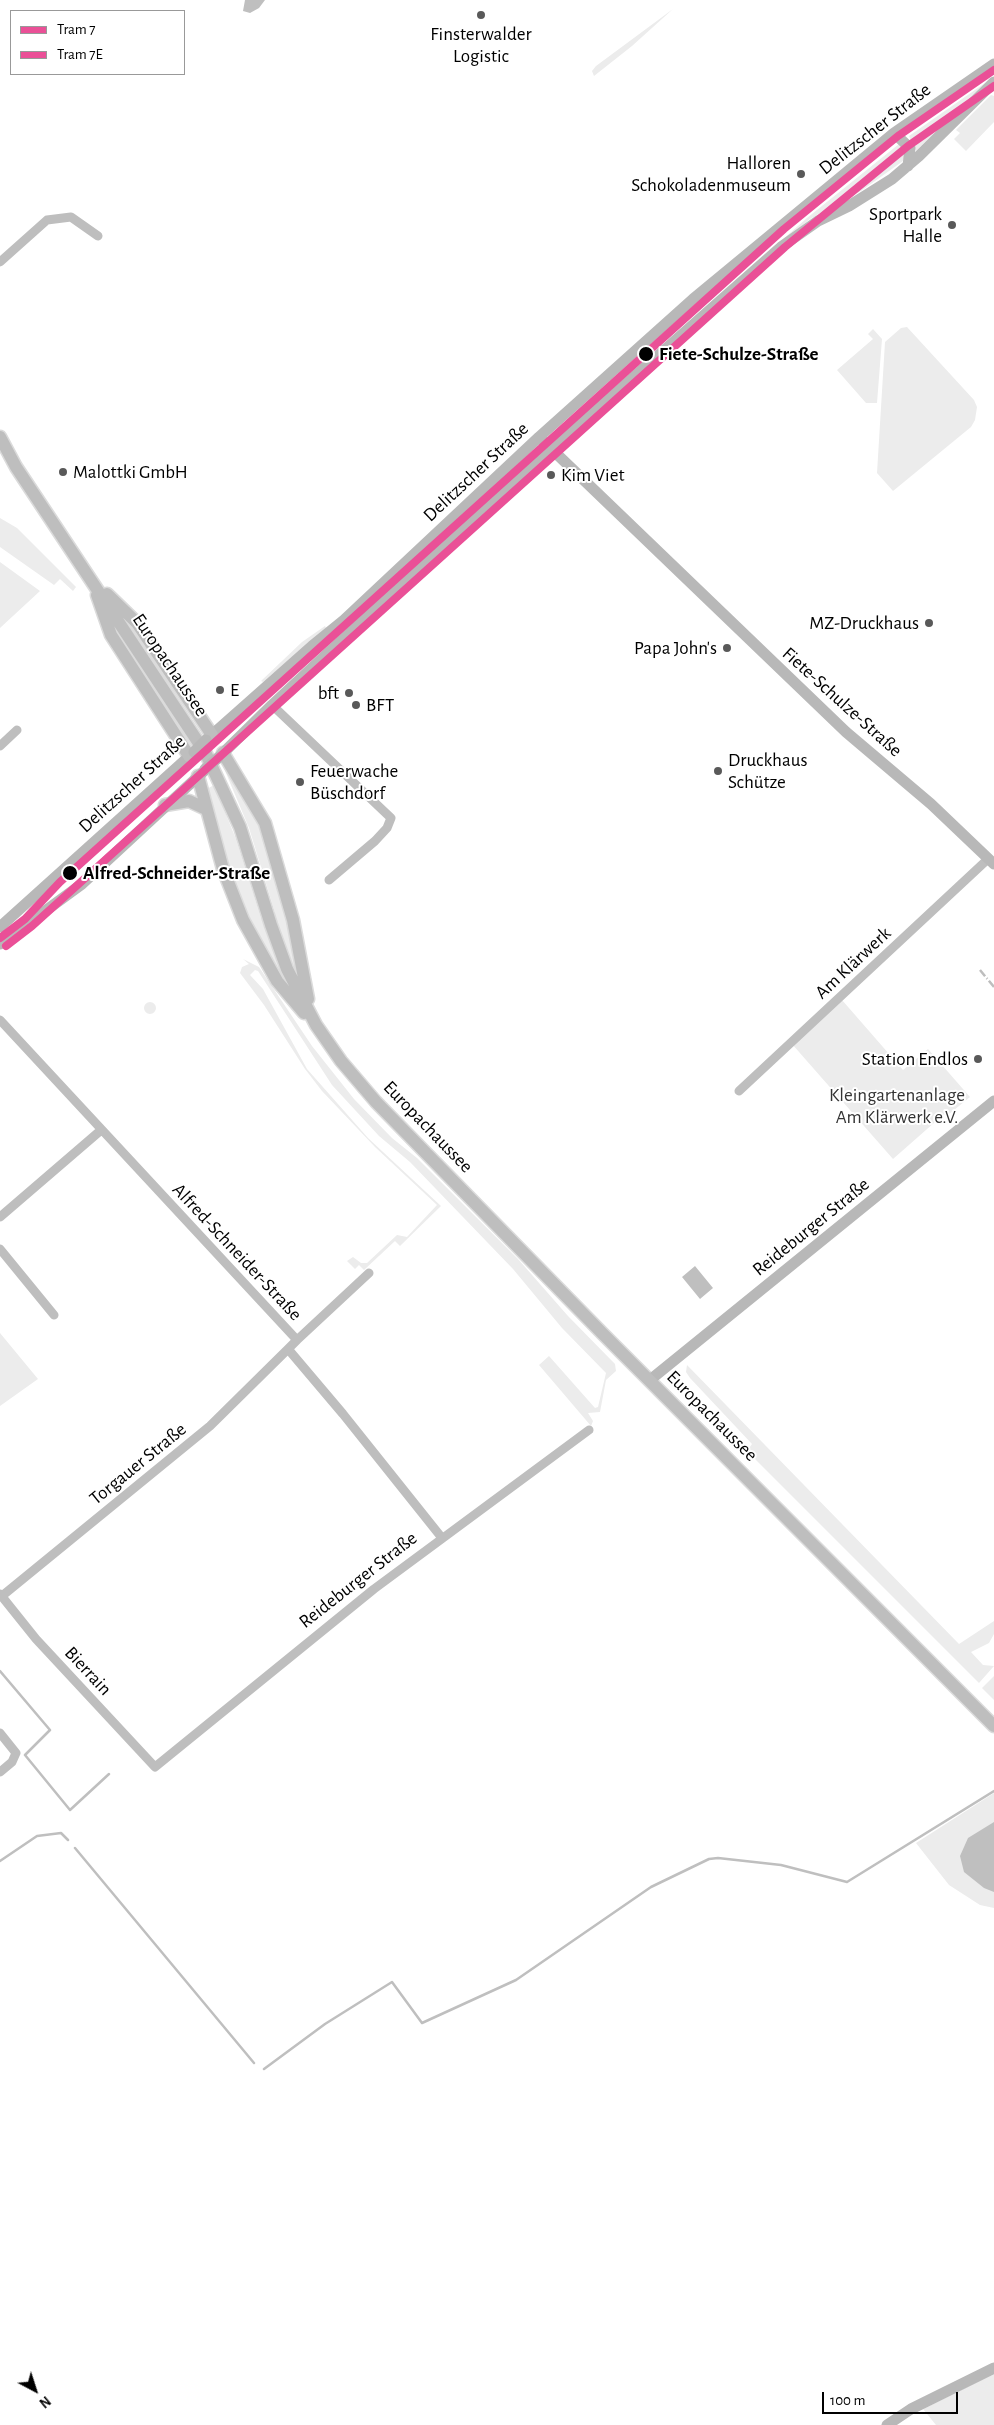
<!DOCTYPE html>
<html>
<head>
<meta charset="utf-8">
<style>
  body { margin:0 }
  #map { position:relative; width:994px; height:2425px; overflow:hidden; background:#fff; font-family:"Alegreya Sans",sans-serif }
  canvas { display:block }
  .legend { position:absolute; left:10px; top:10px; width:175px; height:65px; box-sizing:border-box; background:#fff; border:1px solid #999; margin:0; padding:6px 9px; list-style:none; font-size:15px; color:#000 }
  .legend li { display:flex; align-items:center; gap:10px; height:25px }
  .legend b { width:25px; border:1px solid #999 }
  .north { position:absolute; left:10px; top:2365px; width:50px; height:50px; -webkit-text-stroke:4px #fff; paint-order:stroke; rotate:140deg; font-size:14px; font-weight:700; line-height:20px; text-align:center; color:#000 }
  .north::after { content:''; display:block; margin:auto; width:18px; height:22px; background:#000; clip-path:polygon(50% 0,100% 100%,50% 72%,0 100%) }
  .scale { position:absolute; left:822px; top:2392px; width:136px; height:22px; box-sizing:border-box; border:2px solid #000; border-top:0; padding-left:6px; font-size:15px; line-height:18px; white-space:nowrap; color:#000; -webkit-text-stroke:4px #fff; paint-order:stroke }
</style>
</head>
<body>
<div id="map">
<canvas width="994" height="2425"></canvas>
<ul class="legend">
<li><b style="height:6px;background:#ea5097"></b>Tram 7</li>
<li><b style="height:6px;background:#ea5097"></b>Tram 7E</li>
</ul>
<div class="north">N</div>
<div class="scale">100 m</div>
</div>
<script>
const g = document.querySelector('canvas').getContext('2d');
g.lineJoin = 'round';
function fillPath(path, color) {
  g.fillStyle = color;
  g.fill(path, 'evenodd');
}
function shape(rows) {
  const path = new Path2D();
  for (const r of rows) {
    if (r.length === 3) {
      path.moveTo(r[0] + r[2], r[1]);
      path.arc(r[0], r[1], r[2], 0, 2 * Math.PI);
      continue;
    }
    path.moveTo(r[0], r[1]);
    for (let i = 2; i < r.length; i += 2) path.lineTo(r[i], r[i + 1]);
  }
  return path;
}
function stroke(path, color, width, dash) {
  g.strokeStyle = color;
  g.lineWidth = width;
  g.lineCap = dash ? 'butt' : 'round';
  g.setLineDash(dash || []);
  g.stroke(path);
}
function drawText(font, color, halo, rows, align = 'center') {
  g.font = font + ' "Alegreya Sans",sans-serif';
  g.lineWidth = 4;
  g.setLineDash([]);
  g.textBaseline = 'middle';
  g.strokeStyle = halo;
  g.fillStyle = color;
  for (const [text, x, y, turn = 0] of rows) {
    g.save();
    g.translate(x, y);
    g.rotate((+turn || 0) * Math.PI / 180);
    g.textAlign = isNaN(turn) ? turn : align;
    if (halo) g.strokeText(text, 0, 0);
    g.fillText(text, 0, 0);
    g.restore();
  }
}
fillPath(shape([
  [673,9,632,46,594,76,592,71,596,66],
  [985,83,916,151,909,136],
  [991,95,994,96,994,122,966,151,954,139,960,133,956,130],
  [899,144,906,152,903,161,861,191,810,219,711,303,807,218],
  [907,327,974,400,977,407,975,420,971,427,893,491,877,473,885,342,901,328],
  [873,329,882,339,877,403,866,403,837,370,873,339,868,334],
  [0,518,17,528,76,587,73,591,60,579,54,585,0,547],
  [0,562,40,591,0,628],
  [325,626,326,628,263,682,261,681,302,642],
  [223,766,260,824,286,908,301,985,290,965,273,914,275,913,249,828],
  [214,785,236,839,261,918,263,918,294,996,279,978,233,887,205,790],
  [243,959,259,967,312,1046,354,1099,392,1138,417,1158,518,1259,568,1316,615,1364,616,1371,606,1380,600,1412,588,1413,593,1421,591,1426,539,1365,549,1356,595,1408,598,1407,606,1373,562,1328,513,1269,410,1162,379,1136,332,1085,258,971,255,970,250,975,263,989,307,1069,368,1138,441,1206,400,1246,395,1241,364,1270,359,1265,355,1269,347,1261,353,1257,361,1263,367,1263,397,1235,407,1237,437,1205,375,1147,322,1091,305,1069,264,1005,240,973,242,967,249,964],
  [842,1000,903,1070,928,1049,970,1097,948,1115,943,1115,893,1159,792,1044],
  [150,1008,6],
  [0,1333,38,1379,0,1406],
  [687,1365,959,1644,994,1621,994,1634,989,1643,971,1652,983,1665,994,1666,979,1683,747,1451,752,1444,690,1378,686,1372],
  [994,1676,994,1700,982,1688],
  [994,1793,994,1908,980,1905,949,1885,916,1843],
  [994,2374,994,2425,936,2425,923,2409]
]), '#ececec');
fillPath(shape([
  [245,0,265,0,259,8,250,13,243,11],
  [695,1266,713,1288,700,1299,682,1277],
  [994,1822,994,1892,984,1888,964,1872,960,1856,968,1838]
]), '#bfbfbf');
stroke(shape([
  [0,1671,50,1730,25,1755,70,1810,109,1774],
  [75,1848,254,2063],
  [0,1861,37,1836,61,1833,68,1840],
  [264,2069,325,2024,392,1982,422,2023,516,1980,651,1887,709,1859,718,1858,781,1865,847,1882,994,1791]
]), '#bfbfbf', 2.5);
const primary = shape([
  [0,437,16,467,206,754,240,827,271,925,287,969,316,1025,341,1061,376,1102,602,1333,994,1726],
  [107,594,137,623,212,735],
  [97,595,111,635,189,756],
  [223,753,265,823,293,920,308,999],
  [198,776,223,869,243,920,277,981,304,1013],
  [165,805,189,801,206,809]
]);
stroke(primary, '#dbdbdb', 15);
stroke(shape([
  [0,262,47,220,71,217,98,236],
  [272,705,391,818,387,828,375,841,329,880],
  [0,746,17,730],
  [0,1020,297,1340,288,1349,343,1414,442,1538],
  [739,1091,988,859],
  [0,1217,100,1131],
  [0,1249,54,1315],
  [297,1340,369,1273],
  [0,1594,36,1639,155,1767,374,1589,589,1430],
  [2,1596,210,1426,288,1349],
  [0,1733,16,1753,12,1762,0,1772]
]), '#bebebe', 9);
stroke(shape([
  [894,133,910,148,908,166],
  [539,437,846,732,931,804,994,864],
  [206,740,312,646,344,620,539,437,693,299,894,133,994,64],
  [218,758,272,705,467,524,781,247,818,221,849,206,892,179,919,156,994,82],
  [0,927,194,752],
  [0,944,82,884,204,771],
  [650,1380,994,1101],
  [887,2425,911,2409,994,2368]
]), '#b8b8b8', 11);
stroke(primary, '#bebebe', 12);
stroke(shape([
  [980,970,994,987]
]), '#bebebe', 2.5, [8, 2.5, 1, 2.5]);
stroke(shape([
  [194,752,206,740],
  [205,769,218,758]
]), '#b8b8b8', 11);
stroke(shape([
  [0,938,25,919,60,882,784,229,898,136,994,70]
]), '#ea5097', 8);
stroke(shape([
  [6,946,32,926,785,247,908,146,994,86]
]), '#ea5097', 8);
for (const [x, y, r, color] of [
  [481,15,5,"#595959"],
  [801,174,5,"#595959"],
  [952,225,5,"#595959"],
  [646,354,8,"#000"],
  [63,472,5,"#595959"],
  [551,475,5,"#595959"],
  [929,623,5,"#595959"],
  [727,648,5,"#595959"],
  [220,690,5,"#595959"],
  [349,693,5,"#595959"],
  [356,705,5,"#595959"],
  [718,771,5,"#595959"],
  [300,782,5,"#595959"],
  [70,873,8,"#000"],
  [978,1059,5,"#595959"]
]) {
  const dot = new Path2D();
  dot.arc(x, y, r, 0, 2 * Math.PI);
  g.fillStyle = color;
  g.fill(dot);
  stroke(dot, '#fff', 2);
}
drawText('19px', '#000', '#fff', [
  ["Finsterwalder",481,34,"center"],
  ["Logistic",481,56,"center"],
  ["Halloren",791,163],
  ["Schokoladenmuseum",791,185],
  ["Sportpark",942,214],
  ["Halle",942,236],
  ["Malottki GmbH",73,472,"left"],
  ["Kim Viet",561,475,"left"],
  ["MZ-Druckhaus",919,623],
  ["Papa John's",717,648],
  ["E",230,690,"left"],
  ["bft",339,693],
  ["BFT",366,705,"left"],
  ["Druckhaus",728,760,"left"],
  ["Schütze",728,782,"left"],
  ["Feuerwache",310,771,"left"],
  ["Büschdorf",310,793,"left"],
  ["Station Endlos",968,1059]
], 'right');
drawText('19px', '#000', '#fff', [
  ["Delitzscher Straße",875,129,-38],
  ["Delitzscher Straße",476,472,-43],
  ["Europachaussee",170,665,56],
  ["Fiete-Schulze-Straße",842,702,42],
  ["Delitzscher Straße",132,784,-42],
  ["Am Klärwerk",853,963,-43],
  ["Europachaussee",428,1127,46],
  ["Reideburger Straße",811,1227,-39],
  ["Alfred-Schneider-Straße",237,1252,47],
  ["Europachaussee",712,1416,45],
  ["Torgauer Straße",138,1464,-39],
  ["Reideburger Straße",358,1580,-38],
  ["Bierrain",88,1671,47]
]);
drawText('bold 19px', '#000', '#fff', [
  ["Fiete-Schulze-Straße",659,354],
  ["Alfred-Schneider-Straße",83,873]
], 'left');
drawText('19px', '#333', '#fff', [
  ["Kleingartenanlage",897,1095],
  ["Am Klärwerk e.V.",897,1117]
]);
</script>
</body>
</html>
